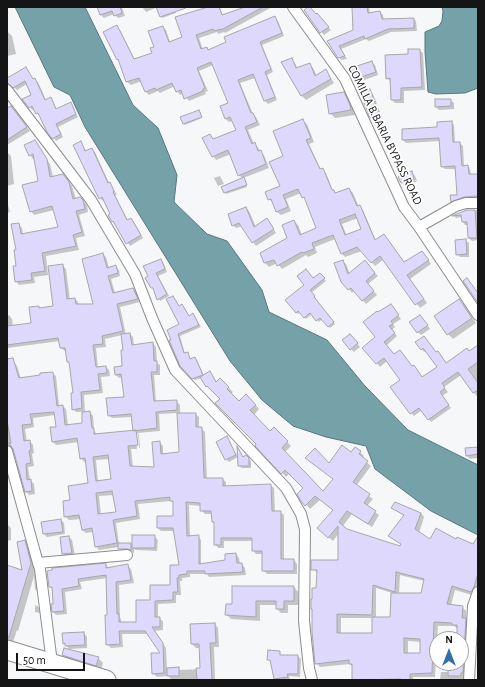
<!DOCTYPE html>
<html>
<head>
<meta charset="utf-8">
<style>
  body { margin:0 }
  #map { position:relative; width:485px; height:687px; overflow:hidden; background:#f5f7f8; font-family:"Alegreya Sans",sans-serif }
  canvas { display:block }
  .frame { position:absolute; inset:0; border:8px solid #151516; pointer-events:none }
  .north { position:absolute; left:429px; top:631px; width:40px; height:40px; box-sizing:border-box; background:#fff; border:1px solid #a1a1a2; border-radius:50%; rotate:0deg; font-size:11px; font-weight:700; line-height:16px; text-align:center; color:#151516 }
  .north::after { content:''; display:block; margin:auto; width:14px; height:18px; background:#2f71a7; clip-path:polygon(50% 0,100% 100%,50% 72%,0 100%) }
  .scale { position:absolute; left:16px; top:653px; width:69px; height:18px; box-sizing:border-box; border:2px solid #151516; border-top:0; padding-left:5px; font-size:12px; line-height:14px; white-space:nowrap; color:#151516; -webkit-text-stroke:3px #fff; paint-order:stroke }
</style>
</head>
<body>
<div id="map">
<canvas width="485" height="687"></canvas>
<div class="frame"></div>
<div class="north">N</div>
<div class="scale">50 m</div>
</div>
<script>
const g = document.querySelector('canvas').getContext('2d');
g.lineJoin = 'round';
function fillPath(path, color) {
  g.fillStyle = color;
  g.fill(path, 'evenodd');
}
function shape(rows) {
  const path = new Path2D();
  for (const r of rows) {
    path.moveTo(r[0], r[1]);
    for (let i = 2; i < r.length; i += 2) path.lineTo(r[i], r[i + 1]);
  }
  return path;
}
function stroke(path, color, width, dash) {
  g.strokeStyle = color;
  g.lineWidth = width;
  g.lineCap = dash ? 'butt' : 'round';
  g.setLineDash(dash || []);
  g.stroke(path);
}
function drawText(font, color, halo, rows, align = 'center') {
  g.font = font + ' "Alegreya Sans",sans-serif';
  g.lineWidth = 3.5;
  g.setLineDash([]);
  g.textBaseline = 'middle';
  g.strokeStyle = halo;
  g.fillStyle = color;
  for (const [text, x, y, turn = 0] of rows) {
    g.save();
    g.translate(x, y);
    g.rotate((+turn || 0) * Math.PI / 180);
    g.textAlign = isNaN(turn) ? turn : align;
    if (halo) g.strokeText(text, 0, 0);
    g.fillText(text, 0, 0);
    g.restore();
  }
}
const water = shape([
  [15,7,85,7,133,105,158,128,177,175,174,202,207,234,227,241,262,290,269,312,327,340,365,386,408,430,478,465,478,535,431,511,375,469,366,446,326,437,293,426,262,400,230,361,85,127,70,95,54,87,15,7],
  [442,7,478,7,478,88,465,93,436,94,428,92,425,52,425,32,439,26,442,21,443,11,442,7]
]);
fillPath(water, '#75a1a8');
stroke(water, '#58777c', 1);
fillPath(shape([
  [98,7,122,7,125,16,118,18,114,14,104,18,101,15],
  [142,7,174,7,176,13,162,18,158,7,146,12],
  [208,7,220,7,223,16,244,8,243,7,272,7,225,33,224,32,218,34,217,32,199,38,203,50,206,48,209,51,228,43,275,18,278,21,284,36,262,45,273,72,267,75,277,100,268,104,265,101,255,78,240,83,253,114,256,117,260,125,248,130,254,144,258,147,260,152,264,155,269,168,243,178,247,187,226,194,222,187,243,179,239,175,231,154,216,160,213,156,210,135,214,140,237,131,233,121,229,122,226,119,221,106,229,103,213,65,199,71,208,91,205,92,206,94,189,101,183,93,180,95,177,91,175,86,160,93,158,91,149,95,146,92,142,81,131,85,127,82,121,62,118,59,104,33,117,27,120,30,135,60,153,54,163,27,166,30,170,42,184,38],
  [353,7,369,7,370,14,380,12,383,15,384,20,413,19,416,21,417,31,391,32,369,41,366,39,341,49,347,59,341,60,329,41,354,31],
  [305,11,320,17,331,30,324,35],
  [7,31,12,36,16,54,7,56],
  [419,50,423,53,425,90,404,91,404,103,395,103,392,100,391,82,387,78,409,55],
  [291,59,295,63,298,69,309,64,313,68,317,76,325,70,334,83,306,100,302,96,282,62],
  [371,62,375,65,378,75,359,82,356,79],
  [26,69,34,80,38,82,46,100,51,98,57,110,70,103,78,117,58,127,63,137,56,141,40,116,37,113,35,109,32,110,30,107,33,95,27,84,17,90,12,86],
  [370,90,373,94,382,117,374,120,371,117],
  [343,93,349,98,355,115,335,118,330,113],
  [450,100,454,103,454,109,439,110,436,107],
  [7,109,14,111,30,131,7,145],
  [200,112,202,118,185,125,184,124,182,118],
  [303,121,307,124,314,142,309,144,321,170,326,173,333,191,337,194,349,189,353,193,359,207,363,210,376,241,387,239,404,263,426,256,431,264,410,279,427,303,420,308,384,259,375,266,362,251,345,257,341,253,335,239,315,247,317,253,308,257,306,255,282,269,277,263,269,267,265,263,261,254,289,238,294,221,298,225,302,235,318,229,307,201,303,197,301,193,286,199,291,211,281,215,277,212,273,203,269,199,281,186,285,156],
  [358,218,362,230,347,236,342,224],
  [452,122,454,125,455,143,460,143,463,146,464,167,468,166,470,169,471,175,478,175,478,199,454,204,451,201,458,196,456,169,445,169,442,166,441,141,406,143,403,140],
  [35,141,50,164,53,177,66,179,72,186,76,199,80,198,87,205,88,212,79,215,85,236,76,238,79,250,46,256,48,275,34,277,35,283,19,285,16,281,17,267,18,224,22,228,23,234,59,228,54,210,34,215,31,211,39,182,35,158,33,159,30,155],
  [80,142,87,152,92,149,95,152,109,183,112,186,117,195,115,195,128,221,131,219,134,222,143,238,130,246,113,222,109,216,111,214,105,200,103,201,100,198],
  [8,153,11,156,14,184,7,186,7,154],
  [411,172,415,176,417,181,405,186,402,183],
  [220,176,224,184,218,186,214,178],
  [7,201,10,212,7,213],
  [246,208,249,211,256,227,270,223,276,233,256,246,242,226,236,228,233,225],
  [467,210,478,210,478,240,472,241,469,238,469,225,465,225,463,222,462,217,456,218,454,216],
  [465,240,469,243,469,257,460,257,457,254],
  [103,254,106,257,109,268,115,266,119,270,120,276,111,279,115,293,133,289,136,292,140,302,120,307,126,335,130,334,133,337,134,346,153,343,156,347,157,363,160,365,160,375,154,375,156,402,176,401,180,405,180,414,195,414,199,417,199,428,201,428,205,432,207,479,222,479,226,482,226,487,270,485,274,488,275,512,280,512,284,515,284,560,294,560,297,564,297,574,267,574,263,570,263,554,256,554,253,550,253,541,224,541,224,548,218,548,215,544,215,524,213,522,213,514,205,514,201,510,201,506,189,505,190,537,198,536,201,540,201,565,226,561,236,554,239,558,240,564,242,564,245,568,246,575,209,577,207,574,190,574,190,577,182,578,182,581,180,581,181,595,176,595,176,603,158,604,158,618,163,621,163,630,154,631,166,648,167,669,178,668,180,670,201,669,200,648,196,648,192,644,215,624,218,628,219,647,214,647,215,680,172,680,168,676,157,677,153,673,162,654,148,634,122,634,123,647,111,648,107,644,108,616,107,578,80,582,82,589,65,592,67,614,56,615,53,612,54,605,53,590,50,587,105,564,109,568,128,566,131,569,134,583,119,585,120,617,122,623,137,623,152,601,171,586,180,566,174,531,161,531,158,528,174,517,174,503,171,501,138,504,140,519,116,523,119,544,131,544,133,546,154,536,158,540,157,551,136,550,134,549,134,553,131,551,122,552,119,549,119,547,99,550,96,546,93,532,86,533,82,530,81,519,69,520,65,516,72,501,89,484,86,461,84,462,81,458,79,442,56,445,52,441,57,428,55,415,33,418,34,427,25,429,27,442,29,441,33,445,34,453,32,454,34,466,28,467,30,480,34,484,35,494,29,495,26,491,14,449,9,448,7,450,7,364,14,362,17,366,21,379,52,373,56,376,59,406,63,406,66,409,68,426,84,424,83,412,76,412,73,409,74,393,71,365,68,362,66,351,65,351,61,348,60,341,7,348,7,316,9,315,12,319,13,327,33,324,38,307,40,309,55,307,62,265,66,269,70,300,75,299,78,302,79,305,94,305],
  [122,335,124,351,123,367,116,375,119,378,123,377,125,398,109,415,112,418,132,417,135,432,97,435,94,430,93,416,90,412,85,413,84,395,103,393,101,377,110,376,109,370,106,367,98,368,96,348,106,347,105,339],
  [178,413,180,453,163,455,163,446,159,442,155,468,133,467,131,449,137,449,136,434,138,434,139,448,140,448,139,435,138,433,160,431,159,414],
  [110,459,112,479,98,481,96,460],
  [114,495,117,513,101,515,99,496],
  [160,260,163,262,167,272,158,276,169,296,160,301,147,278],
  [342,261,346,264,350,274,368,265,378,276,368,284,377,295,366,304,354,291,352,293,349,289],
  [320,274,326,281,311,293,316,298,315,300,335,324,330,328,322,319,319,322,312,314,306,319,301,312,298,314,287,301],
  [459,300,464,305,476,323,453,339,448,334],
  [182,306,189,316,193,314,195,317,201,327,180,336,185,354,187,353,191,359,195,358,197,360,204,376,210,372,217,382,220,379,233,392,231,394,239,402,250,399,259,409,254,415,270,432,274,429,291,446,285,452,324,493,334,479,329,465,352,454,360,452,364,456,362,458,371,466,356,486,373,499,367,506,379,515,372,527,352,514,342,527,346,530,401,547,402,545,389,536,404,516,392,507,421,513,424,517,419,533,431,540,456,540,478,546,478,590,475,596,455,590,451,605,462,607,466,611,466,619,469,623,466,680,440,680,441,672,449,672,449,663,461,663,461,639,458,639,458,629,454,626,438,626,435,677,413,677,413,680,353,680,353,667,350,664,320,667,316,663,313,600,317,589,318,573,312,569,339,561,339,533,333,541,322,532,334,510,320,500,310,509,298,494,305,488,290,473,286,477,256,446,258,444,221,400,206,386,202,378,195,380,181,366,173,340,181,325,179,307],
  [400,575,424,581,422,594,399,594],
  [376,588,392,593,391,618,376,618],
  [341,618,373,618,373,634,341,634],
  [408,641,421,642,421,654,408,654],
  [393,309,401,319,393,324,395,327,392,330,397,336,386,346,394,355,400,351,412,367,417,369,423,378,438,367,426,351,424,352,417,343,441,355,447,364,478,346,478,395,477,396,474,393,461,375,444,387,448,392,442,396,451,408,431,422,422,410,414,416,411,413,401,380,387,361,380,367,364,348,377,337],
  [423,319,430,329,421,335,418,332],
  [353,338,360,347,354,352,351,349],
  [226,438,238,457,229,462,226,459],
  [238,448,244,458,246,456,251,461,251,468,242,468,239,466],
  [478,449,478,458,470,459,467,456],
  [61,520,64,523,65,534,47,537,44,534,42,523],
  [7,524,11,528,11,540,7,541],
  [69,537,72,540,75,556,67,557,63,554],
  [25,542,30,547,37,569,35,575,37,577,38,592,35,589,34,576,18,631,17,630,12,645,7,646,7,566,24,572],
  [294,587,298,592,298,605,288,605,288,613,281,613,277,609,277,605,260,605,260,621,231,619,226,614,233,606],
  [35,605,39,607,40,613,35,612],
  [84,633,87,637,87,648,69,649,64,643],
  [279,652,282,656,298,656,301,659,300,677,289,676,290,679,275,680,272,662,268,659],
  [63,655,98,658,103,663,101,670,68,660],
  [478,655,478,680,477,680]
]), '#0003');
const building = shape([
  [97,7,120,7,122,13,114,16,112,11,100,15,97,7],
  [156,7,186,7,186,8,160,17,156,7],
  [208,7,219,7,222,15,245,7,263,7,221,30,221,29,214,31,213,29,196,35,201,49,207,47,208,50,226,42,224,37,275,16,282,33,260,42,271,69,265,72,275,97,264,101,253,74,238,80,251,113,253,113,257,122,245,127,252,144,255,142,258,151,261,150,266,164,238,176,228,150,212,157,202,138,210,134,213,139,236,130,230,117,225,119,220,106,228,103,211,62,197,68,205,88,203,89,203,91,184,99,181,90,176,92,172,83,156,90,155,88,145,92,139,78,126,82,118,59,117,60,103,32,117,25,134,59,152,53,150,48,154,47,148,31,163,26,169,42,182,37,175,17,208,7],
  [308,7,310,7,316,14,317,13,329,27,320,33,304,10,308,7],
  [352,7,367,7,368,13,380,11,382,19,414,18,414,28,388,29,365,39,364,36,339,46,345,56,338,58,327,41,353,30,352,7],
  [408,49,420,49,422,87,401,88,401,100,391,100,390,78,386,79,385,55,408,54,408,49],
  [292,58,296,68,310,63,315,76,326,69,331,79,301,96,281,62,292,58],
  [372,61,376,72,355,79,351,68,372,61],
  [26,67,33,79,35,78,45,100,51,97,56,109,71,102,76,114,56,124,61,134,52,139,47,132,38,113,36,114,32,106,29,108,22,99,31,95,25,81,13,88,7,82,7,78,26,67],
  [370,89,379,114,370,118,360,93,370,89],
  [344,92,350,105,351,110,329,114,326,95,344,92],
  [435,99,451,99,451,106,435,107,435,99],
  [11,106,27,127,7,140,7,108,11,106],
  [199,110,202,117,183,124,180,117,199,110],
  [303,119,311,138,306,140,320,169,323,168,332,190,334,190,335,193,349,188,357,206,360,205,375,240,384,234,404,262,422,251,429,260,407,275,424,299,415,305,380,256,371,263,357,247,341,254,333,235,312,243,314,249,303,253,302,252,277,266,274,260,264,263,260,253,287,238,282,225,294,220,300,235,316,228,304,197,302,198,298,189,283,195,288,207,276,212,271,199,268,200,265,192,280,186,269,162,283,156,273,131,303,119],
  [355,214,361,229,345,235,339,220,355,214],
  [452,121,453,142,460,142,462,166,468,165,469,174,478,174,478,196,464,197,451,202,450,195,457,195,455,166,441,167,439,138,402,140,402,129,437,127,437,122,452,121],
  [35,140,47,159,50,177,63,174,69,182,73,199,80,197,83,200,85,209,76,211,82,232,73,235,76,246,42,253,45,271,31,273,32,280,15,282,13,266,16,266,14,250,16,250,11,224,19,223,21,234,58,227,52,206,30,212,22,185,38,181,33,154,29,156,24,145,35,140],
  [81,141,85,151,92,148,108,183,110,182,114,191,113,192,127,220,131,218,141,235,126,244,113,221,112,222,108,215,110,214,102,197,99,199,73,145,81,141],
  [412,171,414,178,401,183,398,177,412,171],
  [244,177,247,185,224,193,221,187,244,177],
  [246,207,254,227,267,218,274,229,252,243,239,223,232,226,228,214,246,207],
  [467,210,475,210,477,238,468,238,467,222,462,222,461,215,452,216,467,210],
  [466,239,467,254,456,255,455,240,466,239],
  [103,253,107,268,116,265,118,273,108,276,113,293,133,288,138,299,117,304,123,331,102,336,103,344,93,345,96,367,106,366,107,373,98,374,100,390,81,392,82,408,72,410,71,393,73,393,69,362,67,362,65,348,60,348,58,338,7,345,7,326,31,323,29,307,39,306,39,308,53,306,48,266,63,264,67,299,75,298,76,304,93,304,82,259,103,253],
  [161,259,165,269,156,273,167,294,157,300,153,288,151,288,145,278,148,276,143,266,161,259],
  [343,260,348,274,365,260,375,273,366,281,374,291,362,301,351,288,348,290,341,282,334,263,343,260],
  [306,269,313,278,320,273,325,278,310,290,315,296,314,297,334,322,328,327,320,318,316,321,310,313,304,318,298,311,296,313,285,300,304,285,297,276,306,269],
  [467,278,478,293,478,303,463,281,467,278],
  [173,296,179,306,182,304,189,316,193,313,199,325,178,334,184,353,188,352,190,359,195,357,203,375,192,379,180,366,169,340,171,340,167,330,179,324,166,299,173,296],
  [459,299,472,318,447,335,434,316,459,299],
  [391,304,399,315,391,321,393,324,389,326,395,333,384,342,394,354,400,350,412,366,414,365,422,377,437,367,423,348,421,350,415,342,424,336,436,352,438,351,446,363,467,348,469,351,478,345,478,362,468,369,478,383,478,390,473,393,458,372,442,383,445,388,440,392,449,405,428,420,419,408,410,414,390,387,400,380,384,358,376,364,362,348,375,337,363,322,377,311,378,312,391,304],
  [420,315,428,325,417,333,409,322,420,315],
  [130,333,132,345,153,342,154,361,157,361,157,372,151,372,154,401,177,400,177,410,156,412,157,428,133,431,131,414,108,416,106,398,124,397,121,374,115,375,114,367,122,366,121,350,123,350,121,334,130,333],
  [350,334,358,343,350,350,342,340,350,334],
  [13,358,19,378,40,375,40,373,53,372,57,406,63,405,65,425,82,423,82,412,90,411,92,428,94,428,94,434,136,430,138,445,128,446,130,466,154,467,152,442,160,441,161,454,179,452,177,413,196,413,196,427,202,427,204,478,223,478,223,486,271,484,272,511,281,511,281,559,294,559,294,571,262,571,262,551,252,551,252,538,221,538,221,545,214,545,214,522,212,522,211,511,200,511,200,503,186,502,187,536,199,535,199,564,225,560,225,554,236,553,237,563,242,563,243,572,205,574,205,571,187,571,187,574,179,575,179,578,177,578,178,592,173,592,173,600,155,601,155,617,160,617,160,627,152,627,163,643,164,673,152,674,151,653,160,653,145,631,119,631,120,644,106,645,105,615,107,615,106,575,78,579,79,586,62,589,64,611,52,612,51,604,53,604,52,587,49,587,47,571,52,570,52,568,106,563,106,568,128,564,131,580,116,582,117,614,119,614,119,622,136,622,136,600,150,600,150,585,170,585,170,565,179,565,173,528,157,528,157,516,173,516,173,501,170,501,170,497,135,501,137,516,113,520,117,543,95,547,92,528,82,530,79,515,64,517,63,501,70,500,68,486,88,483,85,458,80,459,77,438,52,442,50,427,56,427,54,412,30,414,32,424,22,425,24,441,30,440,31,450,29,451,31,463,26,464,27,480,31,479,32,491,25,492,13,449,9,443,11,443,7,420,7,359,13,358],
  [108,455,111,479,96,481,93,457,108,455],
  [112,491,116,512,98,514,96,493,112,491],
  [210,371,216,382,220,378,229,387,227,389,239,401,246,394,256,405,250,410,270,431,274,427,288,441,282,448,323,491,333,479,305,458,315,448,329,463,342,445,351,452,355,447,361,451,359,454,368,461,353,482,370,494,364,503,376,511,368,524,347,511,339,522,347,529,400,546,401,544,388,536,404,515,391,508,395,502,421,513,415,529,430,539,436,528,456,539,457,537,473,544,478,536,478,573,474,587,471,592,452,586,447,604,463,606,462,618,466,618,463,672,461,673,461,676,448,676,448,663,461,663,461,639,457,639,457,625,452,625,452,623,434,622,432,673,410,674,410,680,401,680,401,679,352,680,352,664,349,664,349,660,315,664,312,632,312,609,311,609,311,599,312,599,312,588,316,588,317,570,311,570,311,560,338,560,338,526,328,538,317,528,333,510,315,496,305,506,301,501,297,494,303,488,285,470,281,474,255,446,256,444,215,403,220,399,207,386,206,387,200,377,210,371],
  [396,572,424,579,421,593,391,593,390,617,372,617,372,633,337,633,337,614,372,615,373,585,395,592,396,572],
  [404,638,420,639,420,653,404,653,404,638],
  [227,436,236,455,225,460,216,442,227,436],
  [237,446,243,457,246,455,249,458,249,466,238,466,237,446],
  [478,447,478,454,466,456,465,448,478,447],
  [61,519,63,532,43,534,41,522,61,519],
  [132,535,155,535,155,548,132,548,132,535],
  [69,536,72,553,62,554,60,537,69,536],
  [25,540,31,563,9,637,7,637,7,565,22,570,17,542,25,540],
  [118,543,131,543,131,550,127,549,118,549,118,543],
  [232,586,294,586,294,601,284,601,284,609,276,609,276,601,256,601,256,617,225,615,226,604,232,604,232,586],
  [215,623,216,643,210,643,212,680,197,680,196,668,200,668,199,644,191,644,190,624,215,623],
  [84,632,85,645,65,646,65,643,63,644,62,633,84,632],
  [64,648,99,657,96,666,62,655,64,648],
  [268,650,280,651,280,655,298,655,298,674,287,674,288,677,274,679,270,660,267,660,268,650],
  [179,667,179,676,167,676,167,668,179,667]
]);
fillPath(building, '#ddd8fc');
stroke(building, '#a7a7a9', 1);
const street = shape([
  [293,7,345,79,404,207,419,227,478,315],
  [7,90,91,200,135,274,152,318,175,370,286,488,301,514,305,529,304,621,309,668,312,680],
  [419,227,456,206,466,203,478,203],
  [7,451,38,563],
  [52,663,40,569,38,563,127,555],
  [469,680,473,606,478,592]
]);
const highway = shape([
  [7,650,106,680]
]);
stroke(street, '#8c8d8f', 12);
stroke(highway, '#8c8d8f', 21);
stroke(street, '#fff', 10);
stroke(highway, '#fff', 19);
drawText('12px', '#151516', '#fff', [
  ["COMILLA B.BARIA BYPASS ROAD",385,135,64]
]);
</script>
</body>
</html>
